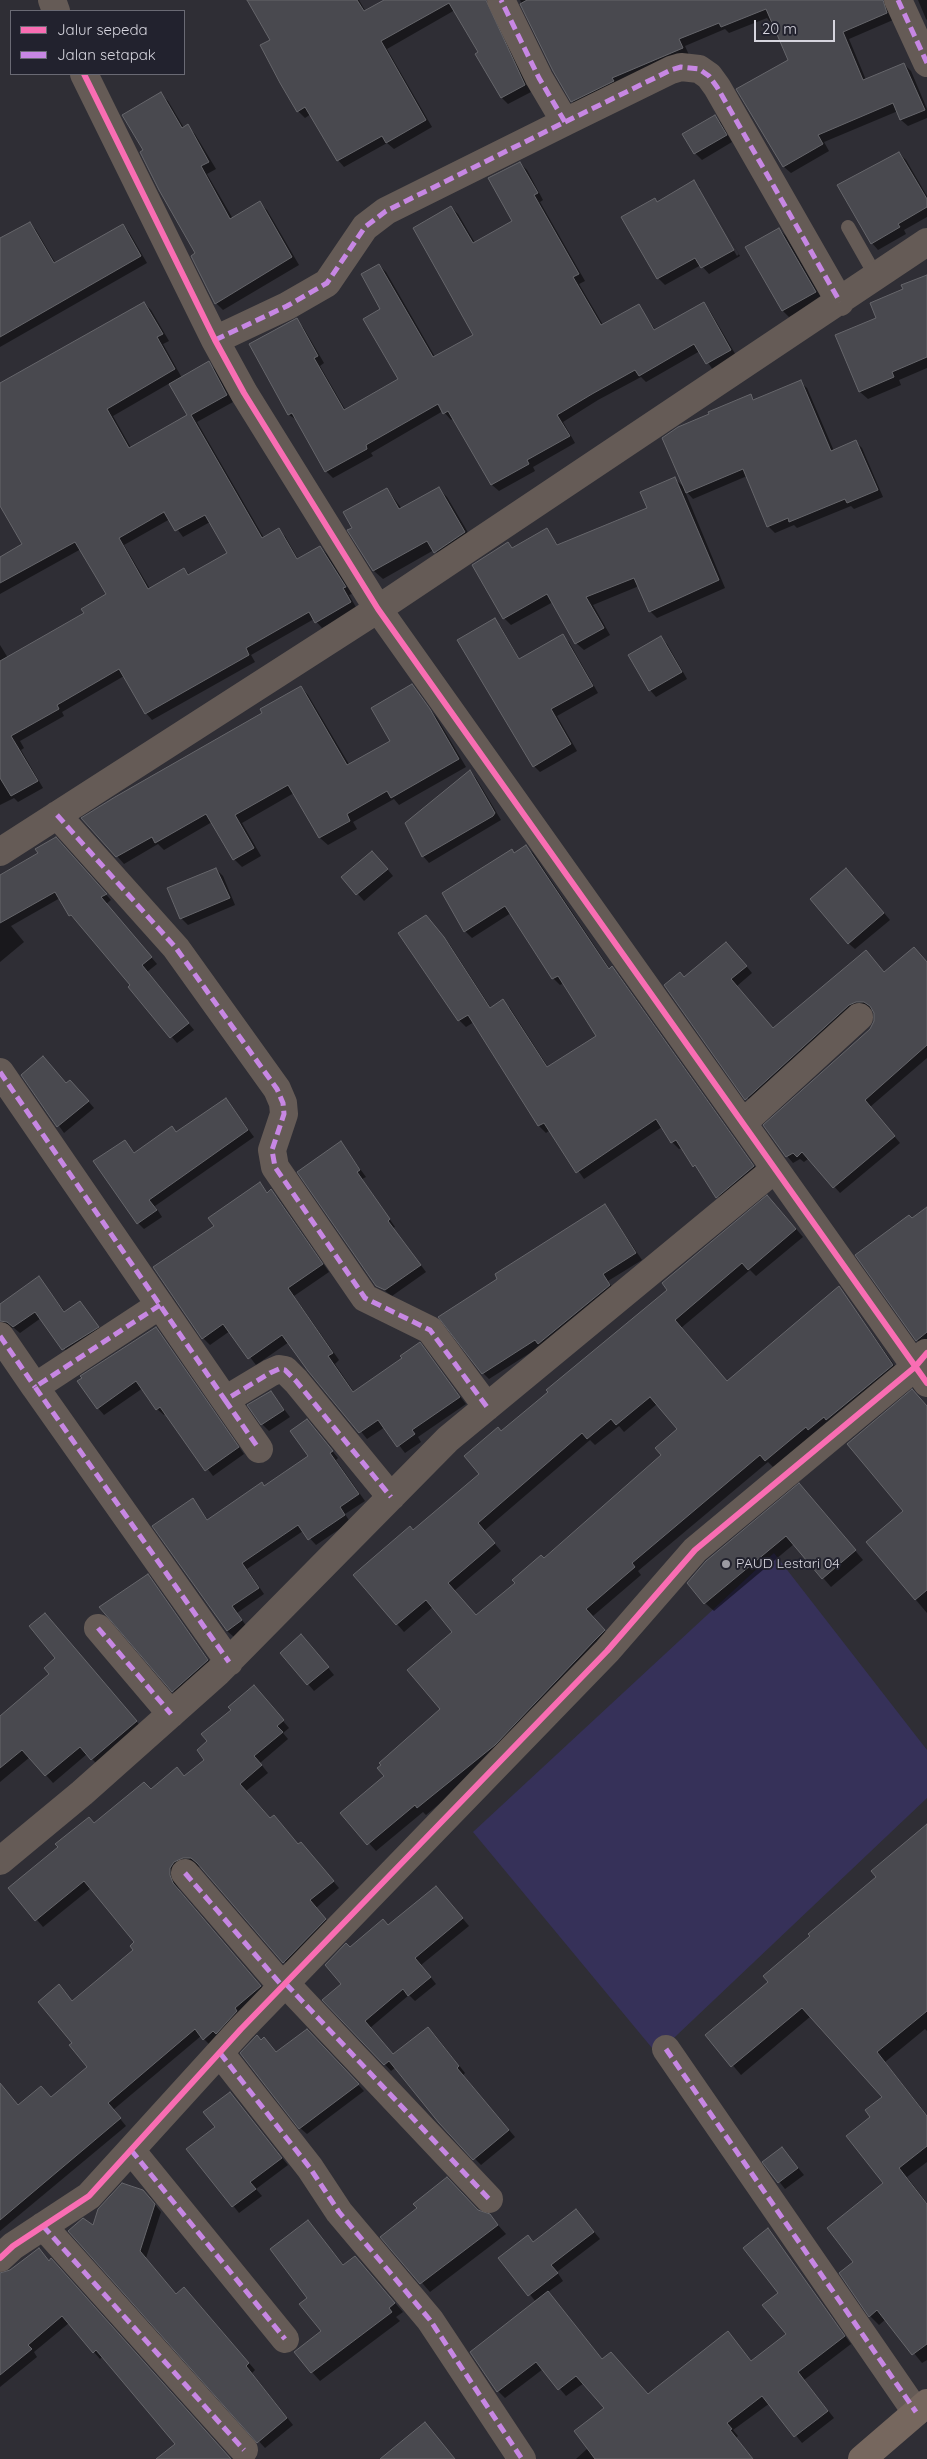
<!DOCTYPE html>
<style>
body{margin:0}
#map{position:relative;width:927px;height:2459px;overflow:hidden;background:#2f2e35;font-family:Quicksand,sans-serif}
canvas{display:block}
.legend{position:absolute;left:10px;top:10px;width:175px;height:65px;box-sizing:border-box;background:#22222e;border:1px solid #6a6a74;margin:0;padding:6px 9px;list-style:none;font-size:15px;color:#d6d5de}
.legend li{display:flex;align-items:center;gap:10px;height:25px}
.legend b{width:25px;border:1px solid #6a6a74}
.scale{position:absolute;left:754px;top:20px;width:81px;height:22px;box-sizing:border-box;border:2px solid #d6d5de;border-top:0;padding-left:6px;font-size:15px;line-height:18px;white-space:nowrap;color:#d6d5de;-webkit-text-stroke:4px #22222e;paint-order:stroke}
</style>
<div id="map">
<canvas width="927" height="2459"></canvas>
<ul class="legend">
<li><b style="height:6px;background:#f96db3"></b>Jalur sepeda</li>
<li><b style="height:6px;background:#c787e3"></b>Jalan setapak</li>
</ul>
<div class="scale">20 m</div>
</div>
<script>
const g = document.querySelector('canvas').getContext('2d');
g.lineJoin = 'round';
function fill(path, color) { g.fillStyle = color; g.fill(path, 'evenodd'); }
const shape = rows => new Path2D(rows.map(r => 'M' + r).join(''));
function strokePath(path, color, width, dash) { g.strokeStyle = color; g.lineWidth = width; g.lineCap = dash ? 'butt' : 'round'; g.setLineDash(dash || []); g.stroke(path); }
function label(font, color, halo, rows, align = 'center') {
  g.font = font + ' Quicksand,sans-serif'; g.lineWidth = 4; g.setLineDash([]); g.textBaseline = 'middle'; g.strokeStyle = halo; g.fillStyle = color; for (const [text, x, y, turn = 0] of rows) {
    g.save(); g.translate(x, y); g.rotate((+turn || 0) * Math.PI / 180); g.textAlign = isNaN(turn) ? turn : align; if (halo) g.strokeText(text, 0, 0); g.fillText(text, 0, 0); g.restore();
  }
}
fill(shape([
 [774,1553,927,1750,927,1798,657,2054,473,1832]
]), '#363159');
fill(shape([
 [248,0,359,0,366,12,386,0,494,0,493,14,531,92,508,104,502,98,480,53,455,10,387,49,432,127,394,149,387,143,344,167,338,160,311,114,305,118,298,111,272,40],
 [520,0,891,0,893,20,849,39,866,80,904,64,911,71,927,109,927,118,908,126,901,120,898,111,824,142,829,151,791,173,784,167,738,90,790,60,777,30,767,18,729,33,725,29,685,46,689,55,579,108,572,101,554,70],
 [918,0,927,0,927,20,926,19],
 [161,94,168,101,184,128,187,126,195,134,216,169,207,174,233,219,260,203,267,210,299,265,223,310,216,303,197,254,144,151],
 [715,116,721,123,732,142,702,160,695,153],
 [899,153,906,160,927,196,927,217,904,230,906,234,878,250,872,243],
 [520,163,527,170,543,200,540,202,585,281,579,284,603,325,638,305,656,331,704,304,710,311,737,357,713,370,700,351,646,382,641,377,598,400,563,422,575,443,533,467,535,471,499,491,492,485,454,418,451,420,443,411,371,453,373,456,333,478,326,471,297,420,289,415,251,345,296,320,303,327,324,363,320,366,346,411,400,380,382,309,379,265,386,272,435,357,475,335,451,207,458,214,475,243,513,221],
 [694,182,700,188,697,188,737,256,739,254,700,188,740,256,709,274,701,265,665,285,658,278,655,199,658,203],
 [30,223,36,230,56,264,123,225,129,232,147,263,0,347,0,240],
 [779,229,786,236,822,299,789,317,783,311,747,248],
 [927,276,927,368,899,380,901,385,868,399,860,392,837,336,878,319,905,290],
 [144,303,151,310,169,341,163,344,182,378,208,363,215,369,233,402,197,422,264,538,278,530,285,536,298,559,320,547,327,554,352,594,349,595,357,609,322,628,314,619,251,655,255,662,152,720,146,713,124,676,62,712,64,716,20,741,24,748,21,750,43,788,18,802,14,798,0,805,0,645,8,658,85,614,107,595,81,549,0,594,0,558,24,544,0,503,0,385],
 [170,383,188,415,131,448,113,416],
 [170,519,183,537,210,522,228,553,190,575,184,569,150,589,124,545],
 [800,382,807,388,834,451,856,442,862,448,883,497,854,509,851,506,797,528,794,525,775,533,768,526,747,476,693,499,684,489,725,588,657,618,650,611,639,586,593,605,610,635,584,650,576,643,553,602,511,625,504,618,508,544,513,549,546,530,559,546,649,509,675,479,686,489,750,396,755,400],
 [438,488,447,497,473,541,444,560,434,550,383,579,374,571,349,531,387,489,402,509],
 [495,620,501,627,520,660,563,636,569,642,598,693,557,716,577,751,540,772,534,766],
 [661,638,667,644,687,679,656,697,650,690],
 [412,686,437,718,466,767,399,805,394,799,353,822,357,829,328,845,320,838,294,793,242,823,261,856,242,867,234,859,212,822,164,850,158,844,124,864,117,856,264,713,301,687,308,695,350,766,392,742],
 [470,771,476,778,501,820,429,863,423,856],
 [62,845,111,900,106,904,157,964,147,972,194,1030,177,1043,129,988,132,986,78,920,76,921,70,915,60,898,11,926,24,942,0,962,0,892],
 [526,847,533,853,610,969,612,968,619,975,760,1174,724,1204,682,1148,679,1149,672,1142,662,1127,584,1179,550,1130,546,1133,539,1126,474,1022,466,1027,459,1020,433,924,450,945,491,1008,503,1001,510,1008,548,1067,598,1036,564,983,560,985,553,978,511,913,472,938,465,931,512,851,515,854],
 [379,859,393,876,364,901,343,877],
 [216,869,223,876,235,905,188,925,181,918,169,889],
 [853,876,890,920,855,949,848,943],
 [733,950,752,973,737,986,773,1029,885,973,927,962,927,1058,870,1107,900,1143,840,1193,809,1158,804,1162,800,1159,793,1163,787,1156,875,1022,874,1010,862,1008,753,1105,665,985,685,978],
 [23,1075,77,1088,94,1108,64,1133],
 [226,1099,254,1137,155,1206,162,1217,144,1229,138,1223,124,1141,135,1153,177,1133],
 [341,1143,366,1177,362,1179,395,1227,393,1228,426,1272,392,1296,377,1285],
 [260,1184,268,1193,271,1191,278,1198,329,1272,294,1296,339,1360,335,1364,354,1392,404,1359,420,1344,466,1404,418,1437,421,1442,405,1453,385,1427,367,1439,289,1342,256,1365,230,1331,210,1345,203,1338,215,1226],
 [775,1204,803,1237,756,1276,750,1270,681,1328,727,1382,839,1287,900,1373,773,1467,768,1462,638,1571,641,1575,593,1616,611,1638,502,1752,426,1815,423,1812,376,1851,342,1813,386,1776,442,1709,454,1632,433,1607,404,1632,355,1575,413,1532,481,1474,502,1432],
 [657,1404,679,1430,662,1455,476,1617,454,1591,501,1551,484,1531,590,1440,595,1445,619,1426,624,1432],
 [605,1205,642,1260,608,1281,616,1292,541,1346,489,1379,483,1373,499,1279],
 [927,1209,927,1344,924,1346,917,1340,912,1220],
 [39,1278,66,1313,80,1302,104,1334,70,1356,41,1318,20,1333,14,1328,7,1327,0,1320,0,1305],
 [156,1328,244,1454,213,1476,166,1413,164,1415,157,1409,143,1388,104,1415,98,1408],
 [271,1392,290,1417,269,1431,262,1424],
 [927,1407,927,1613,867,1542,905,1511],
 [313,1427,338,1458,336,1460,365,1501,345,1514,350,1522,316,1545,303,1531,247,1569,264,1594,237,1613,247,1627,234,1637,227,1631,192,1500,209,1521,265,1487,309,1457],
 [808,1494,863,1560,831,1587,794,1544,714,1611,705,1603],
 [148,1576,213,1666,179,1696,173,1691],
 [52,1622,143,1729,99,1766,87,1754,53,1783,30,1757,0,1782,0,1717,51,1674,57,1658],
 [308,1643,334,1675,314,1691,308,1684],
 [260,1694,289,1728,283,1733,288,1739,260,1763,268,1773,246,1791,271,1819,280,1823,299,1845,307,1850,339,1888,316,1908,332,1926,291,1969,203,1868,190,1864,176,1883,180,1891,267,1993,210,2045,201,2036,113,2110,126,2126,0,2231,0,2085,18,2106,51,2098,88,2067,74,2043,65,1993,73,2002,134,1950,136,1943,91,1888,43,1927,10,1888,95,1825,151,1790,184,1777,206,1760],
 [927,1826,927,2031,925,2029,885,2062,927,2115,927,2162,907,2177,927,2203,927,2360,922,2363,886,2319,879,2325,870,2316,855,2262,885,2183,872,2118,884,2097,811,2016,741,2075,707,2035,770,1982],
 [442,1894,469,1926,421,1965,436,1984,415,2001,409,1995,370,2028,394,2055,428,2029,435,2035,465,2073,463,2075,515,2137,481,2165,439,2122,395,2068,391,2071,324,2000,343,1984,350,1948],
 [307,2030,364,2091,307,2134,300,2128,277,2053],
 [230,2093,288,2165,256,2189,262,2196,239,2213,188,2149,217,2127],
 [782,2148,804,2175,785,2189,764,2162],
 [150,2198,161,2212,146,2258,177,2295,191,2295,255,2370,252,2373,293,2425,265,2448,70,2231,83,2220,94,2227],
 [576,2210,600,2239,557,2272,563,2281,548,2292,603,2360,649,2395,728,2333,752,2362,788,2335,768,2230,851,2344,804,2380,834,2418,802,2443,770,2403,733,2430,738,2436,736,2438,753,2459,576,2459,588,2448,606,2408,584,2383,566,2396,543,2369,505,2398,498,2391,536,2302,500,2258,534,2243],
 [489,2215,506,2234,430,2292,382,2237],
 [308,2222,344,2265,355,2257,403,2312,396,2317,400,2321,320,2381,312,2372,322,2331,309,2298],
 [50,2262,230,2459,171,2459,177,2444,103,2356,100,2359,69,2323,34,2352,37,2357,0,2387,0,2274]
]), '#0007');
const building = shape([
 [247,0,357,0,364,11,384,0,486,0,525,85,501,98,475,54,478,52,449,3,381,41,426,120,386,143,382,136,337,161,305,107,297,112,280,83,260,45,270,40,247,0],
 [527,0,883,0,887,13,843,32,863,80,904,63,925,110,900,120,893,103,818,135,823,144,783,167,736,89,788,60,766,9,721,27,719,23,679,39,683,48,612,78,614,81,571,102,553,71,520,4,527,0],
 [161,92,182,128,188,124,209,162,201,166,230,219,260,201,292,257,215,304,191,256,195,253,159,190,140,152,143,150,122,115,161,92],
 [715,115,727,135,694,154,682,134,715,115],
 [899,152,927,199,927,207,898,224,900,227,871,244,837,185,899,152],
 [520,162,538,193,534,195,579,274,573,277,601,325,639,304,654,330,704,302,731,350,706,364,694,344,639,376,635,370,592,394,557,415,570,436,527,460,529,464,491,485,448,411,443,414,438,404,366,445,367,449,325,472,292,413,288,415,249,344,297,318,318,356,314,358,344,410,398,379,363,319,380,309,361,274,379,264,433,357,473,335,413,228,451,206,473,243,512,221,488,178,520,162],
 [694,180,734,250,701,268,695,258,657,279,621,217,655,198,657,202,694,180],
 [30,222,54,263,123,224,141,256,0,337,0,238,30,222],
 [779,228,816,292,782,311,745,247,779,228],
 [927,275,927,357,892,372,894,377,859,392,835,335,876,318,870,303,903,289,901,285,927,275],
 [144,302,163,334,157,337,175,369,107,409,129,448,187,415,169,384,209,361,227,395,191,415,262,538,279,528,297,559,320,546,346,587,343,588,351,602,315,623,309,612,246,648,249,655,145,714,119,669,57,705,59,709,11,736,38,781,11,796,0,778,0,661,84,613,81,609,106,594,75,542,0,583,0,557,22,544,0,506,0,383,144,302],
 [164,512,175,531,205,515,227,553,188,575,184,568,148,589,119,538,164,512],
 [801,380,831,451,856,440,878,490,847,503,845,499,789,522,788,518,767,527,743,469,686,493,662,438,678,427,709,414,708,412,751,394,753,400,801,380],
 [675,477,719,580,649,612,634,578,586,597,604,628,575,644,547,594,503,619,472,565,508,542,512,548,547,528,557,545,647,508,640,492,675,477],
 [439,487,465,532,434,553,427,541,373,571,347,530,352,528,343,512,387,488,399,509,439,487],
 [495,618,519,659,563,634,593,686,551,709,571,744,533,767,457,640,495,618],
 [661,636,682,672,649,691,628,655,661,636],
 [412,684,430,709,459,759,391,798,387,791,347,814,350,821,319,838,288,785,235,815,254,848,233,860,206,814,155,843,152,837,116,857,81,818,115,797,262,713,260,709,301,686,347,765,390,741,371,708,412,684],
 [470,770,495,813,493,816,422,857,405,823,470,770],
 [56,837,106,893,107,894,101,897,152,957,142,965,189,1023,170,1038,128,987,130,985,71,915,69,916,55,892,0,923,0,875,38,853,35,849,56,837],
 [526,845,609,969,612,966,754,1166,716,1198,695,1165,693,1167,676,1140,671,1143,656,1119,576,1173,544,1123,538,1126,468,1015,458,1021,398,933,426,915,444,937,490,1008,503,999,547,1067,596,1036,558,976,552,979,505,906,464,932,442,893,512,849,514,853,526,845],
 [372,851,388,869,356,895,341,877,372,851],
 [216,868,230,898,180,919,167,888,216,868],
 [846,868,884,913,848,944,810,899,846,868],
 [726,942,747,966,731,979,773,1028,866,950,884,972,914,947,927,962,927,1045,865,1100,895,1136,833,1188,802,1152,797,1157,793,1153,786,1157,763,1125,870,1029,874,1021,874,1013,870,1006,864,1002,856,1002,849,1005,745,1100,664,985,680,972,684,977,726,942],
 [43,1056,66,1083,70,1080,89,1101,57,1127,21,1075,43,1056],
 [226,1098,248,1130,149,1200,157,1210,137,1224,93,1161,125,1140,134,1153,172,1126,176,1132,226,1098],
 [341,1141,360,1170,357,1172,390,1219,388,1221,421,1265,385,1290,376,1286,297,1172,341,1141],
 [260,1182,267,1193,271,1189,323,1264,288,1288,333,1353,328,1356,353,1392,402,1358,400,1356,420,1342,460,1397,412,1430,415,1434,397,1447,378,1420,359,1433,308,1371,282,1335,248,1359,223,1324,202,1339,153,1267,214,1226,208,1218,260,1182],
 [767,1195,796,1229,748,1270,742,1263,675,1320,727,1381,839,1286,893,1365,826,1420,824,1417,808,1430,806,1427,765,1461,760,1455,632,1563,635,1567,586,1609,605,1630,595,1640,495,1745,417,1808,415,1805,367,1845,340,1813,384,1776,377,1768,381,1765,379,1763,440,1709,407,1670,452,1632,426,1600,396,1625,353,1575,410,1526,413,1530,479,1474,464,1456,498,1427,501,1431,548,1392,546,1390,667,1290,662,1283,767,1195],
 [650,1397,677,1429,655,1448,661,1455,544,1558,541,1555,512,1580,515,1583,476,1615,448,1583,495,1543,478,1523,582,1433,587,1439,611,1419,616,1425,650,1397],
 [605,1204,636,1253,603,1274,610,1285,538,1344,535,1340,482,1374,438,1317,497,1279,495,1274,605,1204],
 [927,1207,927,1332,916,1341,855,1255,909,1215,912,1218,927,1207],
 [39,1276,64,1312,80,1301,99,1327,62,1350,35,1312,13,1327,7,1322,0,1321,0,1304,39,1276],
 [156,1327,239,1447,205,1471,160,1407,156,1410,136,1381,97,1409,77,1381,82,1378,80,1376,156,1327],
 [912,1389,927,1406,927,1590,915,1600,866,1542,903,1511,847,1444,912,1389],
 [271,1391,284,1410,261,1425,247,1405,271,1391],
 [307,1419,333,1451,330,1453,359,1494,340,1507,345,1515,308,1540,298,1525,242,1563,259,1588,232,1606,242,1620,227,1631,152,1526,193,1498,207,1520,262,1482,264,1486,308,1456,290,1431,307,1419],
 [799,1483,856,1550,822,1579,786,1536,704,1604,687,1583,706,1561,799,1483],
 [148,1574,208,1660,172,1692,99,1607,148,1574],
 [45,1613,137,1721,91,1760,80,1747,45,1776,22,1750,0,1768,0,1716,49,1674,44,1668,55,1658,29,1626,45,1613],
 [301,1634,329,1667,307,1685,280,1653,301,1634],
 [254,1685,284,1720,277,1726,283,1732,254,1756,262,1765,240,1784,270,1818,274,1815,298,1844,301,1842,334,1881,310,1900,326,1919,283,1963,197,1863,191,1858,183,1858,174,1862,170,1868,170,1875,173,1883,261,1986,235,2008,237,2011,216,2034,213,2031,203,2040,195,2029,108,2103,121,2118,0,2220,0,2083,18,2105,41,2086,51,2097,87,2067,69,2045,72,2043,38,2002,59,1984,72,2001,133,1950,130,1946,134,1942,84,1881,35,1921,8,1888,58,1847,55,1844,89,1817,94,1823,144,1782,151,1789,177,1767,184,1776,204,1760,197,1750,207,1741,201,1734,231,1710,228,1707,254,1685],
 [927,1824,927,2011,877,2052,927,2116,927,2146,899,2168,927,2204,927,2344,912,2355,877,2310,869,2317,839,2273,853,2262,827,2228,883,2183,846,2136,870,2117,865,2110,882,2097,802,2008,731,2067,705,2035,768,1982,763,1976,810,1936,808,1934,876,1877,871,1871,927,1824],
 [436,1886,463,1918,415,1958,431,1977,408,1996,403,1989,365,2021,393,2054,428,2027,459,2066,457,2068,509,2130,473,2160,439,2123,389,2061,384,2065,322,2000,341,1984,325,1965,346,1943,350,1947,383,1919,388,1925,436,1886],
 [307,2029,359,2084,299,2129,240,2053,257,2035,261,2040,264,2037,276,2052,307,2029],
 [230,2092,282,2158,250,2182,256,2189,232,2207,186,2149,215,2127,203,2112,230,2092],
 [782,2147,798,2168,778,2183,762,2162,782,2147],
 [447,2177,478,2210,490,2214,498,2225,420,2284,380,2237,417,2208,413,2204,447,2177],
 [122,2183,143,2190,155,2204,140,2251,176,2294,184,2287,249,2363,246,2366,287,2418,257,2443,68,2231,83,2218,93,2225,98,2209,122,2183],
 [576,2209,594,2232,551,2265,558,2273,528,2296,498,2258,528,2235,533,2242,576,2209],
 [308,2220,343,2265,355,2256,395,2303,389,2308,392,2312,311,2373,294,2352,321,2331,299,2304,307,2298,270,2249,308,2220],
 [768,2228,845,2336,798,2372,828,2411,794,2437,762,2396,727,2423,732,2429,730,2430,753,2459,595,2459,574,2431,604,2408,576,2376,558,2390,536,2362,497,2392,470,2352,548,2291,602,2359,611,2352,648,2394,728,2331,751,2361,786,2334,762,2305,778,2293,743,2248,768,2228],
 [39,2248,49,2261,51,2258,231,2459,156,2459,175,2444,96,2350,93,2353,62,2316,28,2345,32,2349,0,2375,0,2273,10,2270,39,2248],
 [425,2422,455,2459,380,2459,425,2422]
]);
fill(building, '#49494f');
strokePath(building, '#66666b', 1);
strokePath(shape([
 [848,227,877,278]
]), '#655b56', 14);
strokePath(shape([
 [52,0,56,11],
 [898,0,927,63],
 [84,74,215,340,244,393,378,609,927,1383],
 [565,122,671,70,681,67,699,69,709,76,717,87,840,302],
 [215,340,287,306,327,283,365,227,386,211,565,122,539,78,501,0],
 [57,815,176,948,277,1089,283,1103,284,1114,272,1150,275,1167,365,1298,430,1330,487,1407],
 [0,852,378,609,927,242],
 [0,1072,225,1400,270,1373,279,1369,285,1370,296,1381,391,1497],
 [743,1123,859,1017],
 [160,1305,35,1387,229,1662],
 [0,1336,35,1387],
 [225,1400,259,1449],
 [98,1628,171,1714],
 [0,1861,82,1793,218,1672,448,1439,775,1169],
 [185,1873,283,1987],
 [286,1984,489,2199],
 [666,2049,916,2412],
 [220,2053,310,2168,339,2212,430,2320,522,2459],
 [131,2150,285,2339],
 [43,2226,244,2450],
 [0,2258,13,2246,89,2196,241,2029,607,1651,695,1550,915,1367,926,1353]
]), '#655b56', 28);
strokePath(shape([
 [862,2459,927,2403]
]), '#76675e', 28);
strokePath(shape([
 [898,0,927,63],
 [565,122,671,70,681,67,699,69,709,76,717,87,840,302],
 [215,340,287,306,327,283,365,227,386,211,565,122,539,78,501,0],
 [57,815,176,948,277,1089,283,1103,284,1114,272,1150,275,1167,365,1298,430,1330,487,1407],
 [0,1072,225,1400,270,1373,279,1369,285,1370,296,1381,391,1497],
 [160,1305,35,1387,229,1662],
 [0,1336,35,1387],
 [225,1400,259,1449],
 [98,1628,171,1714],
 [185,1873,283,1987],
 [286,1984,489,2199],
 [666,2049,916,2412],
 [220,2053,310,2168,339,2212,430,2320,522,2459],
 [131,2150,285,2339],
 [43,2226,244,2450]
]), '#c787e3', 5, [10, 5]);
strokePath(shape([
 [84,74,215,340,244,393,378,609,927,1383],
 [0,2258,13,2246,89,2196,241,2029,607,1651,695,1550,915,1367,927,1353]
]), '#f96db3', 6);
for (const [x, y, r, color] of [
 [726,1564,5,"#9c9ba3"]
]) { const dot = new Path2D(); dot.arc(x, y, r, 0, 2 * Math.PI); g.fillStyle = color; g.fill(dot); strokePath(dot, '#22222e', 2); }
label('14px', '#d6d5de', '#22222e', [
 ["PAUD Lestari 04",736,1564]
], 'left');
</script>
